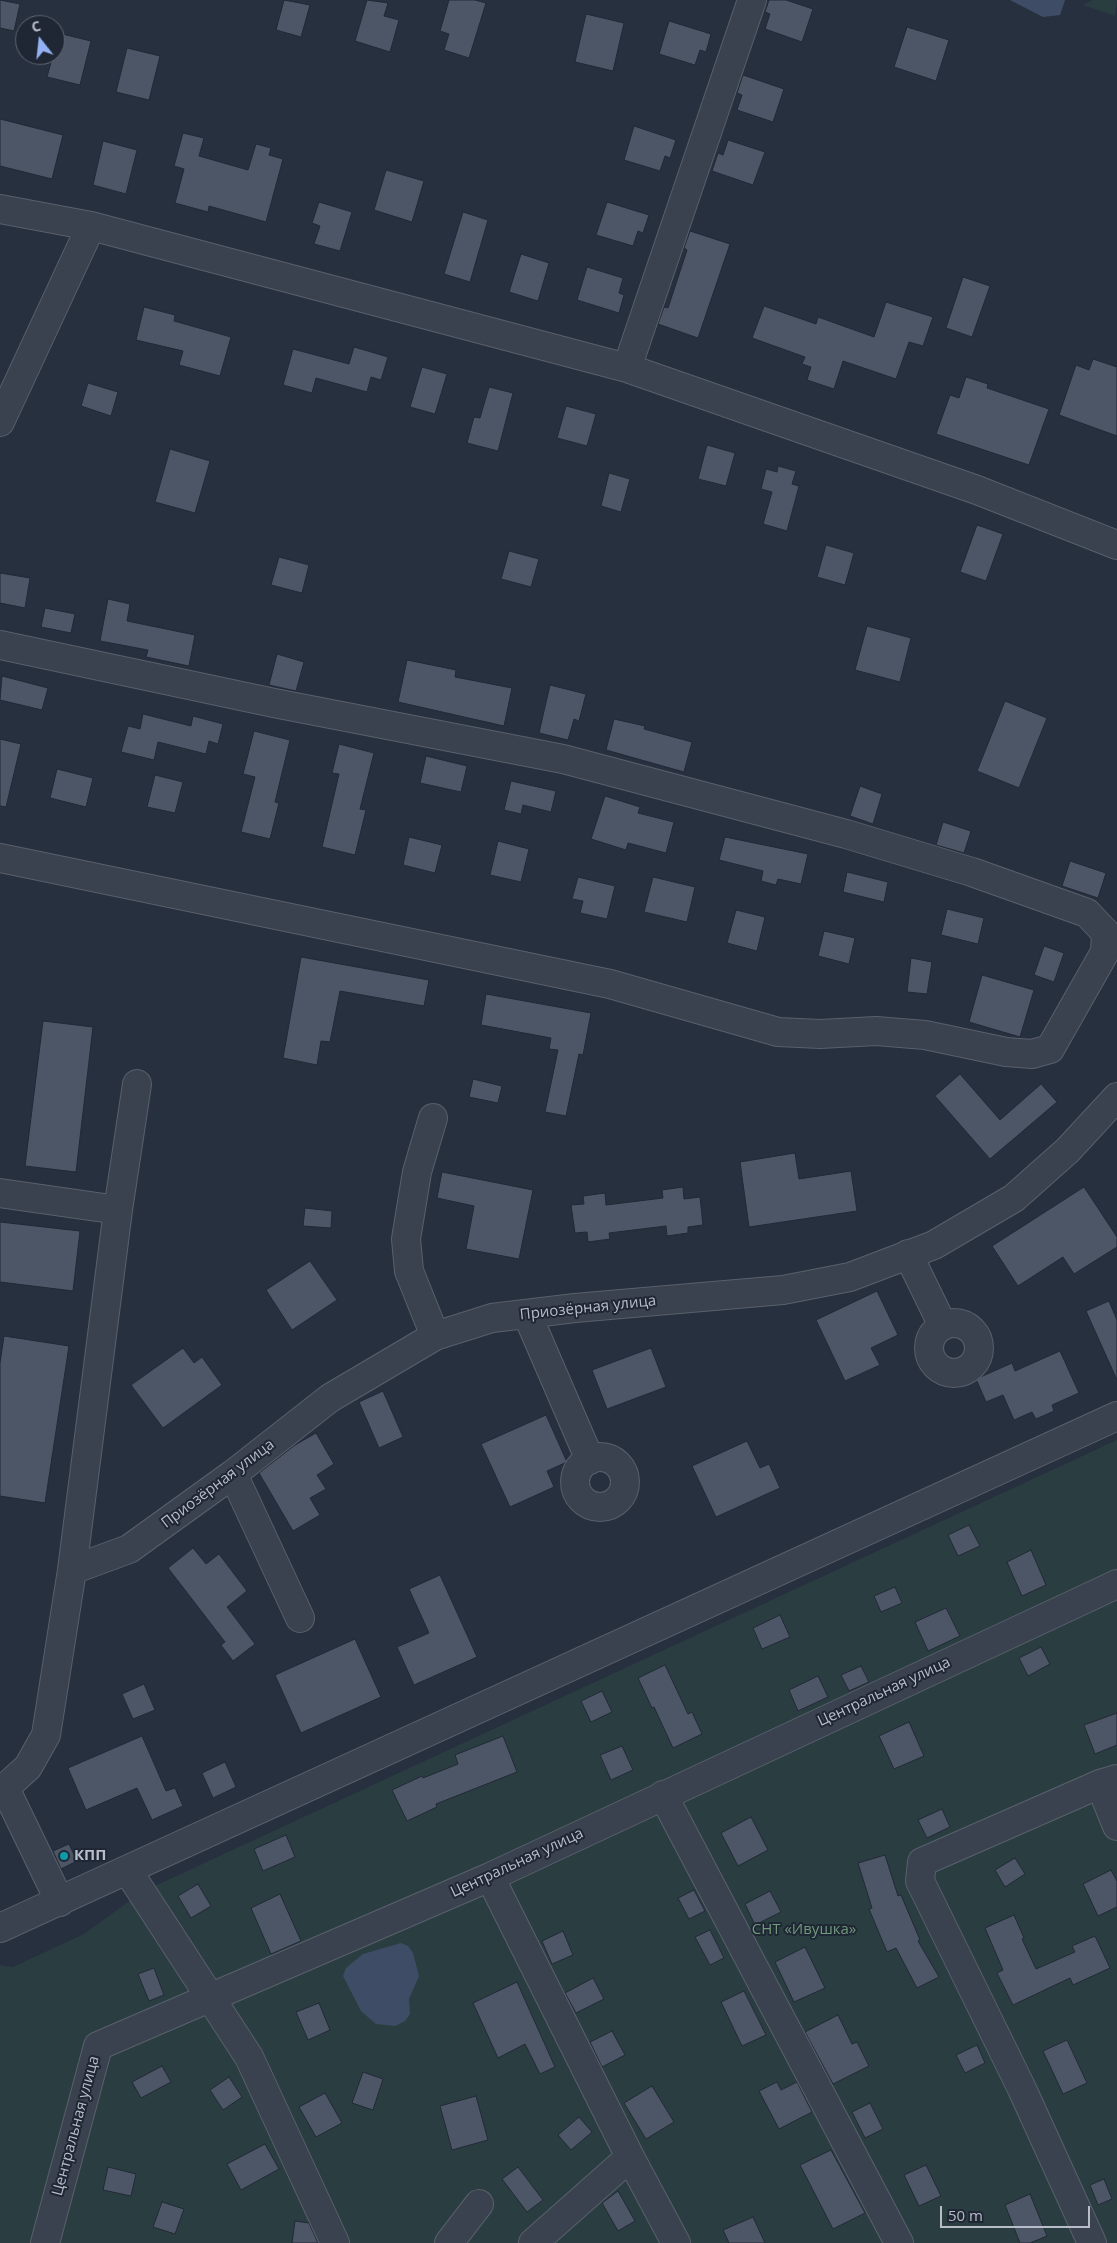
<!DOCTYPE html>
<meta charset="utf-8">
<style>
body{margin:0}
#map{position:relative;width:1117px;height:2243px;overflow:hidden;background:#27303f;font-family:"Open Sans",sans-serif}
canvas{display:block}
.north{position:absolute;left:15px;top:15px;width:50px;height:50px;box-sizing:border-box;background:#202734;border:1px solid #5c6370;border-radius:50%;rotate:344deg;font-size:14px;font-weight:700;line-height:20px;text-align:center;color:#b7bdc9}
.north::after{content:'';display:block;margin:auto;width:18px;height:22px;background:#94b2f2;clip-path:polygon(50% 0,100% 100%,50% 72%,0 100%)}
.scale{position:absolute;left:940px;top:2206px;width:150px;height:22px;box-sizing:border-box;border:2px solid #b7bdc9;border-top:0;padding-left:6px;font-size:15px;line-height:18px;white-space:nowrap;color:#b7bdc9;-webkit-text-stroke:4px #202734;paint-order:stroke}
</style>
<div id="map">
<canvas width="1117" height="2243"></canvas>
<div class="north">С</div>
<div class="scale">50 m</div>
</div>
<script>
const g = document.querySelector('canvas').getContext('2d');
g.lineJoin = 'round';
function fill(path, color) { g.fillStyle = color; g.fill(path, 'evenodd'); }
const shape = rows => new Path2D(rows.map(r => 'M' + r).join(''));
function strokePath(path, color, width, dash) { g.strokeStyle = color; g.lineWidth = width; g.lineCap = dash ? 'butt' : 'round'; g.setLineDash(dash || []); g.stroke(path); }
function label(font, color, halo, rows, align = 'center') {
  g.font = font + ' "Open Sans",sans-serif'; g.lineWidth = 4; g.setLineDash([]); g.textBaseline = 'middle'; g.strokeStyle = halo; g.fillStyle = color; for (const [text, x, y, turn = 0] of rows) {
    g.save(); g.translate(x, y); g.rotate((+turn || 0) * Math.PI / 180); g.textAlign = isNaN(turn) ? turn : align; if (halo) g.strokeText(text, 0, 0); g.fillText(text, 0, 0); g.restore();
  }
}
fill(shape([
 [1093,0,1117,0,1115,16,1083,5],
 [1117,1440,1117,2243,0,2243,0,1965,13,1967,84,1934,142,1892]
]), '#2a3e41');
fill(shape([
 [1010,0,1065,0,1060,15,1043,17],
 [401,1943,408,1946,413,1953,419,1976,409,1999,410,2014,405,2021,395,2026,376,2024,361,2011,343,1976,346,1968,363,1954]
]), '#3e4c66');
const building = shape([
 [0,0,20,4,14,31,0,28,0,0],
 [284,0,310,5,301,37,276,30,284,0],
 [367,0,388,3,384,16,399,20,390,52,355,41,367,0],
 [449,0,475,0,486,3,469,58,444,50,449,34,440,31,449,0],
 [769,0,786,0,813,9,802,42,765,29,770,14,765,12,769,0],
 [586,14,624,23,613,71,575,62,586,14],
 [669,21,711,34,706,52,700,50,695,65,659,54,669,21],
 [907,27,949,40,936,81,894,67,907,27],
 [58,33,91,41,80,85,47,77,53,55,55,55,58,33],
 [127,48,160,56,149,100,116,92,127,48],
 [743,75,784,89,773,122,737,110,742,95,737,93,743,75],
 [0,119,63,135,52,179,0,166,0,119],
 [634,126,676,140,670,158,665,156,660,171,624,160,634,126],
 [183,133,204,138,199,156,248,170,256,144,271,148,269,155,283,159,266,222,209,206,208,212,175,203,184,169,174,166,183,133],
 [728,140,765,152,753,185,712,171,718,153,723,155,728,140],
 [103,141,137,150,126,194,93,185,103,141],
 [386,170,424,181,412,222,374,210,386,170],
 [319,202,352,212,340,251,314,244,320,226,312,223,319,202],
 [607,202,649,215,643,233,638,231,633,246,596,235,607,202],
 [463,212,488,220,470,282,444,274,463,212],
 [690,231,730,244,698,338,658,324,664,307,668,308,687,250,684,248,690,231],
 [521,254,549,263,538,301,509,292,521,254],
 [587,267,623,278,619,293,624,295,619,313,577,300,587,267],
 [963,277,990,286,972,337,946,328,963,277],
 [886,302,933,317,923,346,909,342,896,379,843,361,834,389,807,380,811,367,802,364,805,357,752,338,764,306,816,324,818,317,874,337,886,302],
 [144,307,175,315,174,321,231,337,220,376,179,365,183,351,136,340,144,307],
 [354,347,388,357,381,380,371,377,367,392,316,378,312,393,283,385,293,349,349,364,354,347],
 [1093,359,1117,367,1117,436,1059,415,1076,365,1089,370,1093,359],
 [422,367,447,374,435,414,410,407,422,367],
 [966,377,988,384,987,388,1049,409,1029,465,936,434,950,395,959,398,966,377],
 [88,383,118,392,111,416,81,406,88,383],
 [489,387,513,393,498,451,467,443,474,417,480,418,489,387],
 [566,406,596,414,587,446,557,438,566,406],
 [707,445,735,453,726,486,698,479,707,445],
 [170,449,210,461,195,513,155,502,170,449],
 [778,466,796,471,792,484,799,486,787,531,763,524,772,492,761,489,766,469,777,472,778,466],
 [609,473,630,479,621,512,601,506,609,473],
 [977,525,1003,534,986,581,960,572,977,525],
 [826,545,854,553,845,585,817,577,826,545],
 [509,551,539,559,531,587,501,579,509,551],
 [279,557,309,565,302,593,271,585,279,557],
 [0,573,30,578,25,608,0,603,0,573],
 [108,599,130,604,127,621,195,635,189,666,146,657,148,650,100,641,108,599],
 [45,608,75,614,71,633,41,627,45,608],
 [867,626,911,638,900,682,855,670,867,626],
 [277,654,304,662,296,691,269,685,277,654],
 [407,660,456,670,455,677,512,688,504,726,398,702,407,660],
 [2,676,48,688,42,710,0,700,2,676],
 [550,685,586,694,579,721,574,719,568,740,539,733,550,685],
 [1005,701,1047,718,1019,788,977,771,1005,701],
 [143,714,191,726,193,716,223,724,218,744,209,741,206,754,158,742,154,760,121,752,128,726,140,729,143,714],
 [614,719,645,726,644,729,692,742,684,772,606,750,614,719],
 [254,731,290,740,275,802,279,803,270,839,241,832,255,777,243,774,254,731],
 [0,739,21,744,6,807,0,806,0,739],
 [339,744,374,753,360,809,366,810,355,855,322,847,339,774,332,773,339,744],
 [426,756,467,766,461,792,420,783,426,756],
 [57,769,93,778,86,807,50,798,57,769],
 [155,775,183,782,175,813,147,807,155,775],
 [511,781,556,791,551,812,523,805,521,814,504,810,511,781],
 [860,786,882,794,873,824,850,816,860,786],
 [605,796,640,807,638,813,674,822,666,853,628,843,626,850,591,839,605,796],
 [943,822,971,831,964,853,936,845,943,822],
 [409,837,442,845,435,873,403,865,409,837],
 [725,837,808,854,801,884,778,879,776,885,761,881,763,871,719,860,725,837],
 [498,841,529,849,521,882,490,875,498,841],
 [1070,861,1106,873,1098,898,1062,886,1070,861],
 [847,872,888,882,884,902,843,892,847,872],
 [578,877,615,886,607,919,580,913,583,901,572,899,578,877],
 [653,877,695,887,687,922,644,912,653,877],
 [947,909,984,918,978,944,941,935,947,909],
 [736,910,765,917,757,951,727,943,736,910],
 [824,931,855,938,849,964,818,956,824,931],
 [1044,946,1064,953,1054,982,1034,975,1044,946],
 [301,957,429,980,424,1006,340,991,330,1042,321,1041,317,1065,283,1058,301,957],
 [911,958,932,962,927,994,907,992,911,958],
 [982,975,1034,990,1020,1037,969,1022,982,975],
 [486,994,591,1013,583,1055,579,1054,566,1116,545,1112,558,1050,549,1049,551,1038,481,1025,486,994],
 [43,1021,93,1027,76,1172,25,1166,43,1021],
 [960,1074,1000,1120,1041,1084,1057,1102,990,1159,935,1096,960,1074],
 [473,1079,502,1086,498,1103,469,1097,473,1079],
 [795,1153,799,1179,851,1171,857,1211,749,1227,740,1162,795,1153],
 [442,1172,533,1190,519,1259,466,1249,474,1206,437,1198,442,1172],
 [683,1187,684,1199,700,1197,703,1225,688,1227,688,1233,667,1236,666,1226,609,1233,610,1239,588,1242,587,1232,575,1233,571,1205,584,1204,583,1196,605,1193,606,1205,663,1198,662,1190,683,1187],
 [1084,1187,1117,1237,1117,1247,1074,1274,1063,1257,1018,1286,992,1246,1084,1187],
 [305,1208,332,1211,331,1228,303,1226,305,1208],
 [0,1222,80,1231,73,1291,0,1282,0,1222],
 [310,1261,337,1300,292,1330,266,1290,310,1261],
 [877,1291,898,1335,871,1348,880,1365,845,1381,816,1320,877,1291],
 [1109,1301,1117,1320,1117,1380,1086,1311,1109,1301],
 [4,1336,69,1346,45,1503,0,1496,0,1363,4,1336],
 [183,1348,194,1363,202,1357,222,1385,163,1428,131,1385,183,1348],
 [651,1348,666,1387,607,1409,592,1370,651,1348],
 [1060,1351,1079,1393,1052,1405,1054,1411,1036,1419,1032,1412,1014,1420,1003,1395,986,1402,976,1379,1012,1363,1015,1371,1060,1351],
 [383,1391,403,1437,379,1448,359,1402,383,1391],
 [546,1415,567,1462,547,1471,554,1487,510,1507,481,1444,546,1415],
 [316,1433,334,1464,317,1475,326,1489,310,1498,320,1515,293,1531,259,1473,295,1445,316,1433],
 [747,1441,760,1468,769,1464,780,1488,716,1517,692,1466,747,1441],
 [969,1525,980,1546,958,1556,948,1535,969,1525],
 [193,1548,206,1564,219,1554,247,1591,227,1607,255,1644,233,1661,221,1645,225,1642,168,1568,193,1548],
 [1031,1550,1046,1585,1022,1596,1007,1562,1031,1550],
 [440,1575,477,1657,414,1685,397,1647,429,1633,409,1589,440,1575],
 [895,1587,902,1603,881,1612,874,1596,895,1587],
 [946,1608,960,1636,928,1651,915,1622,946,1608],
 [780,1615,790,1637,762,1649,753,1628,780,1615],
 [355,1639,381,1697,301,1733,275,1675,355,1639],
 [1041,1647,1050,1664,1028,1676,1019,1658,1041,1647],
 [665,1665,688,1714,692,1712,702,1734,673,1748,654,1707,652,1708,638,1678,665,1665],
 [861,1666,869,1682,849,1691,841,1675,861,1666],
 [818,1676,828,1697,798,1711,789,1690,818,1676],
 [144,1684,155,1710,133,1719,122,1694,144,1684],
 [602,1691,612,1712,591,1722,581,1701,602,1691],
 [1117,1713,1117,1745,1095,1754,1084,1725,1117,1713],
 [909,1722,924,1756,894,1769,879,1736,909,1722],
 [142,1736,166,1791,175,1788,183,1806,152,1820,137,1788,86,1810,68,1768,142,1736],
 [503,1736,517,1772,436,1804,437,1807,407,1821,392,1790,422,1776,423,1778,458,1764,455,1755,503,1736],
 [622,1746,633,1770,611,1780,600,1755,622,1746],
 [225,1762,236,1787,213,1798,202,1773,225,1762],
 [942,1809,950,1827,927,1838,918,1820,942,1809],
 [751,1817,768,1850,738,1866,721,1833,751,1817],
 [286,1835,295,1857,263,1871,254,1849,286,1835],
 [69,1844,77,1861,61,1869,53,1851,69,1844],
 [885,1855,898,1896,901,1895,920,1940,918,1941,939,1977,917,1988,896,1948,887,1952,869,1909,872,1908,858,1863,885,1855],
 [1015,1858,1025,1874,1005,1887,995,1870,1015,1858],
 [1111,1870,1117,1881,1117,1907,1098,1916,1083,1884,1111,1870],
 [198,1884,211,1906,191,1918,178,1896,198,1884],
 [694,1890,705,1911,689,1919,678,1898,694,1890],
 [770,1891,781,1912,755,1925,745,1904,770,1891],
 [280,1894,301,1941,271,1954,251,1908,280,1894],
 [1014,1915,1024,1938,1022,1939,1036,1969,1075,1952,1072,1946,1095,1936,1110,1968,1073,1985,1070,1978,1013,2005,997,1973,1003,1970,985,1928,1014,1915],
 [710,1930,724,1958,710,1965,695,1937,710,1930],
 [563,1931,573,1955,552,1964,542,1941,563,1931],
 [805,1947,825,1988,794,2002,775,1962,805,1947],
 [154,1968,164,1995,149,2001,138,1974,154,1968],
 [593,1978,604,1999,576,2013,565,1993,593,1978],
 [517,1982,555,2067,540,2074,525,2044,498,2058,473,2003,517,1982],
 [744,1991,766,2035,742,2046,721,2002,744,1991],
 [319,2003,330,2030,308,2040,296,2012,319,2003],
 [838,2015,852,2044,857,2042,869,2066,833,2084,805,2032,838,2015],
 [612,2031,625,2055,602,2067,590,2042,612,2031],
 [1067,2040,1087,2083,1063,2094,1043,2051,1067,2040],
 [977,2045,985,2063,965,2073,956,2055,977,2045],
 [162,2066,171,2082,141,2098,132,2082,162,2066],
 [363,2072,383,2079,373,2110,352,2103,363,2072],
 [229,2077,242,2097,223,2110,210,2090,229,2077],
 [777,2082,781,2090,797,2082,812,2112,779,2129,759,2091,777,2082],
 [652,2086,674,2122,646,2139,624,2103,652,2086],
 [325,2093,342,2123,316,2137,299,2107,325,2093],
 [476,2096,488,2140,452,2150,440,2106,476,2096],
 [870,2103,883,2129,865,2138,852,2112,870,2103],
 [579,2117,592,2132,571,2150,558,2135,579,2117],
 [265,2144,279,2169,241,2190,227,2164,265,2144],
 [831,2150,865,2213,833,2229,800,2165,831,2150],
 [926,2165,941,2196,919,2206,904,2175,926,2165],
 [108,2167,136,2174,131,2196,103,2190,108,2167],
 [518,2167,543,2200,527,2212,502,2179,518,2167],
 [1104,2179,1112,2199,1098,2205,1090,2185,1104,2179],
 [618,2191,635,2221,618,2231,602,2203,618,2191],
 [1030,2194,1047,2236,1030,2243,1020,2243,1005,2205,1030,2194],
 [162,2202,184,2209,175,2234,153,2227,162,2202],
 [753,2217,765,2243,729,2243,723,2230,753,2217],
 [295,2221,309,2223,318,2243,292,2243,295,2221]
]);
fill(building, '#4d5667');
strokePath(building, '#222936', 1);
const minor = shape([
 [0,209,91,226],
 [627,368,752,0],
 [0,422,91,226,627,368,977,490,1117,545],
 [0,645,274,703,563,759,846,834,972,872,1087,913,1106,933,1105,952,1050,1049,1032,1054,1006,1052,925,1035,876,1031,820,1034,778,1032,610,984,0,858],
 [433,1118,417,1172,406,1239,409,1271,435,1336],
 [0,1193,118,1210],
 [908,1254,943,1326],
 [527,1314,590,1460],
 '929 1348a25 25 0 1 1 50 0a25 25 0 1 1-50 0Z',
 '575 1482a25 25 0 1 1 50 0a25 25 0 1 1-50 0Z',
 [233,1474,300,1618],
 [72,1570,129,1549,233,1474,330,1398,435,1336,492,1318,575,1308,783,1290,850,1277,934,1245,1014,1198,1068,1150,1117,1097],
 [1100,1784,1117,1826],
 [663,1795,899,2243],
 [128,1871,249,2057,335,2243],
 [490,1877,630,2157,676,2243],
 [60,1902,5,1788,28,1767,46,1735,72,1570,118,1210,137,1084],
 [0,1928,1117,1416],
 [45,2243,98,2046,490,1877,1117,1584],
 [449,2243,479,2204],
 [533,2243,630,2157],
 [1092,2243,1022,2089,920,1881,922,1862,1100,1784,1117,1779]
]);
strokePath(minor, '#59606c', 30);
strokePath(minor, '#3b424f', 28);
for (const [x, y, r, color] of [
 [64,1856,5,"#0f9aa8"]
]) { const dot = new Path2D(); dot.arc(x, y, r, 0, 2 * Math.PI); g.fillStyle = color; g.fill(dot); strokePath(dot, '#202734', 2); }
label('15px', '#b7bdc9', '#202734', [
 ["Приозёрная улица",588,1308,-6],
 ["Приозёрная улица",218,1484,-37],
 ["Центральная улица",884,1692,-25],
 ["Центральная улица",517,1863,-25],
 ["Центральная улица",76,2126,-75]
]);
label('bold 15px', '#b7bdc9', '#202734', [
 ["КПП",74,1856]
], 'left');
label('15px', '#70997c', '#202734', [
 ["СНТ «Ивушка»",804,1930]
]);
</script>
